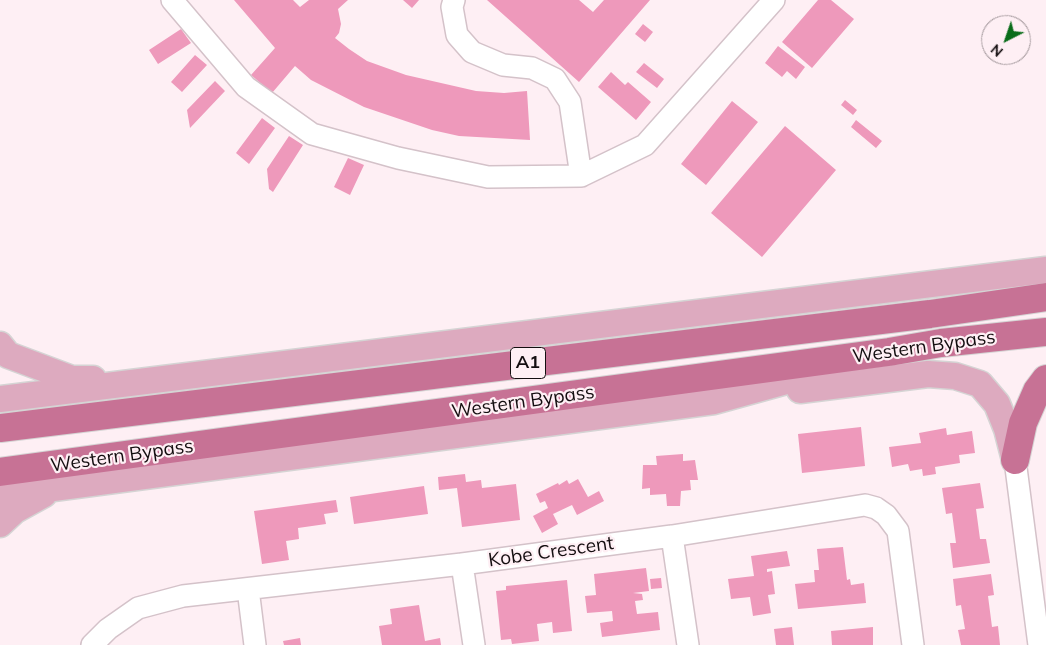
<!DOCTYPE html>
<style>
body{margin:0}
#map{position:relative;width:1046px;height:645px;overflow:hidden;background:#feeff4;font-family:Mulish,sans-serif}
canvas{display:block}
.north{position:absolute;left:981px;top:15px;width:50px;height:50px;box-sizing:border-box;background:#feeff4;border:1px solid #a09599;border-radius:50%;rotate:221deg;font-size:14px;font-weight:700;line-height:20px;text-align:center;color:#140e10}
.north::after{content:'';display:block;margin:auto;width:18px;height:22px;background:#096c19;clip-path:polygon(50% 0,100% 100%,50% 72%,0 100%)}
</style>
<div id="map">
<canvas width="1046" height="645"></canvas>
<div class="north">N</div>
</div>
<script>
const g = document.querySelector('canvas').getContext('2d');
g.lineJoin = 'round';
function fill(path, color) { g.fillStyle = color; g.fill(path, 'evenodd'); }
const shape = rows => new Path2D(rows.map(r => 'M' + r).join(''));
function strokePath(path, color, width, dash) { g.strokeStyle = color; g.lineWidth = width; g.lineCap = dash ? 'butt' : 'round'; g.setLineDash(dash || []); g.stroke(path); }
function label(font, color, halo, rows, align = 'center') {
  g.font = font + ' Mulish,sans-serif'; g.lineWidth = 4.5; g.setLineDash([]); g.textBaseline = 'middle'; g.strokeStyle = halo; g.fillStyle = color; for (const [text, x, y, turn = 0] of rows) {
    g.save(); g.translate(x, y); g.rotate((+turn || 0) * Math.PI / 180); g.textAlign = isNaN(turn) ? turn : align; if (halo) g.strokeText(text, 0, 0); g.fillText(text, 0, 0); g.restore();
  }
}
fill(shape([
 [234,0,293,0,300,7,309,0,348,0,338,9,341,24,339,33,335,38,349,49,367,61,406,75,476,91,504,93,527,91,530,140,459,136,432,130,364,107,311,80,295,66,272,93,251,75,275,48],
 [403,0,419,0,412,8],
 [487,0,579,0,593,12,604,0,650,0,579,82],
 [818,0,831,0,854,19,812,68,782,42],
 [643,24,653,32,645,42,635,34],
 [181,29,191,43,158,64,149,50],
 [778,46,805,67,796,79,787,71,782,77,765,63],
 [195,55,207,65,182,92,171,82],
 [644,63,664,79,657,88,636,72],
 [611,72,625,85,628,82,651,102,636,120,598,87],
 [215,81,225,91,190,128,187,110],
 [845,100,857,110,853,115,841,105],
 [732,101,758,122,706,185,681,164],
 [262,118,275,128,249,164,236,153],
 [856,120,882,141,876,148,851,127],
 [785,126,836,170,762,257,711,213],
 [289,136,303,145,273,192,269,189,267,169],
 [348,158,364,165,350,195,334,187],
 [861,427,865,466,802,473,798,434],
 [946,428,947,435,972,431,975,453,959,455,960,463,935,467,936,474,923,476,922,469,910,471,908,464,892,467,889,447,921,443,919,433],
 [683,454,683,461,695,460,698,480,690,480,691,490,681,491,680,506,667,506,666,494,650,495,650,488,642,489,643,465,657,465,656,456],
 [465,474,466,482,481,480,482,488,516,484,520,520,462,527,457,488,439,490,438,477],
 [578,479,588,497,599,491,604,501,577,515,572,505,553,514,558,524,542,533,533,516,548,508,545,501,540,503,536,494,558,483,559,485,567,480,569,484],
 [980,483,984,508,976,509,980,539,986,539,990,563,953,568,950,543,956,543,952,513,946,514,942,488],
 [424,486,428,514,354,524,350,497],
 [336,500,338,512,324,514,326,524,298,528,299,539,286,541,289,560,262,564,254,511],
 [843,547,847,580,850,579,851,585,864,583,866,603,798,609,795,584,815,582,814,570,819,570,817,549],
 [787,551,790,566,767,569,767,572,772,571,775,594,768,595,771,613,753,616,750,597,731,599,728,579,754,576,751,556],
 [646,568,649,591,633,593,642,594,643,600,635,601,637,614,658,612,660,630,602,637,600,623,613,621,612,611,587,613,585,596,596,595,594,574],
 [991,574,994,595,988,596,992,627,998,626,1000,645,961,645,958,630,965,629,961,605,956,606,953,579],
 [661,578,662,588,651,589,650,579],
 [567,580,572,631,553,633,552,622,537,624,539,641,512,644,511,639,501,640,496,591,506,590,506,586],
 [419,605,425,641,440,638,441,645,382,645,379,626,392,624,390,609],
 [792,627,794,645,776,645,774,629],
 [873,627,873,645,832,645,831,631],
 [300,638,301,645,284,645,283,641]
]), '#e9b');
const minor = shape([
 [172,0,246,87,312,134,398,158,488,177,581,176,645,145,774,0],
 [454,0,452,7,457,35,472,52,503,65,532,68,555,79,570,102,581,176],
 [1015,460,1039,645],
 [672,536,688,645],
 [462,564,474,645],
 [248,589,255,645],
 [92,645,108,629,138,608,183,596,462,564,672,536,865,505,876,508,886,515,898,531,913,645]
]);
const major = shape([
 [0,345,8,355,72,379,93,379],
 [800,390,928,374,955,376,980,384,997,404,1007,429,1015,460],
 [0,399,1046,270],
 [0,495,714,401,826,370],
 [0,524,15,510,44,494]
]);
const highway = shape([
 [0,428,930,314,1046,297],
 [1015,460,1023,423,1037,391,1046,379],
 [0,472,889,352,941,343,1046,332]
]);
strokePath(minor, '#d4c2c9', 24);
strokePath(major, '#d5d4d4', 29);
strokePath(highway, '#d5d4d4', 30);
strokePath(minor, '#fff', 21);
strokePath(major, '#ddaabf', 26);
strokePath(highway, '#c77295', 28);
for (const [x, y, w] of [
 [528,363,35]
]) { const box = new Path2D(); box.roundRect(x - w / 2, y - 15.5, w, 31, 4); g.fillStyle = '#feeff4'; g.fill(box); strokePath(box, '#140e10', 1); }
label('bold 18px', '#140e10', null, [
 ["A1",528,363]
]);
label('19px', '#140e10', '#feeff4', [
 ["Western Bypass",924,347,-8],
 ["Western Bypass",523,402,-8],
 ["Western Bypass",122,456,-8],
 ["Kobe Crescent",551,552,-8]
]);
</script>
